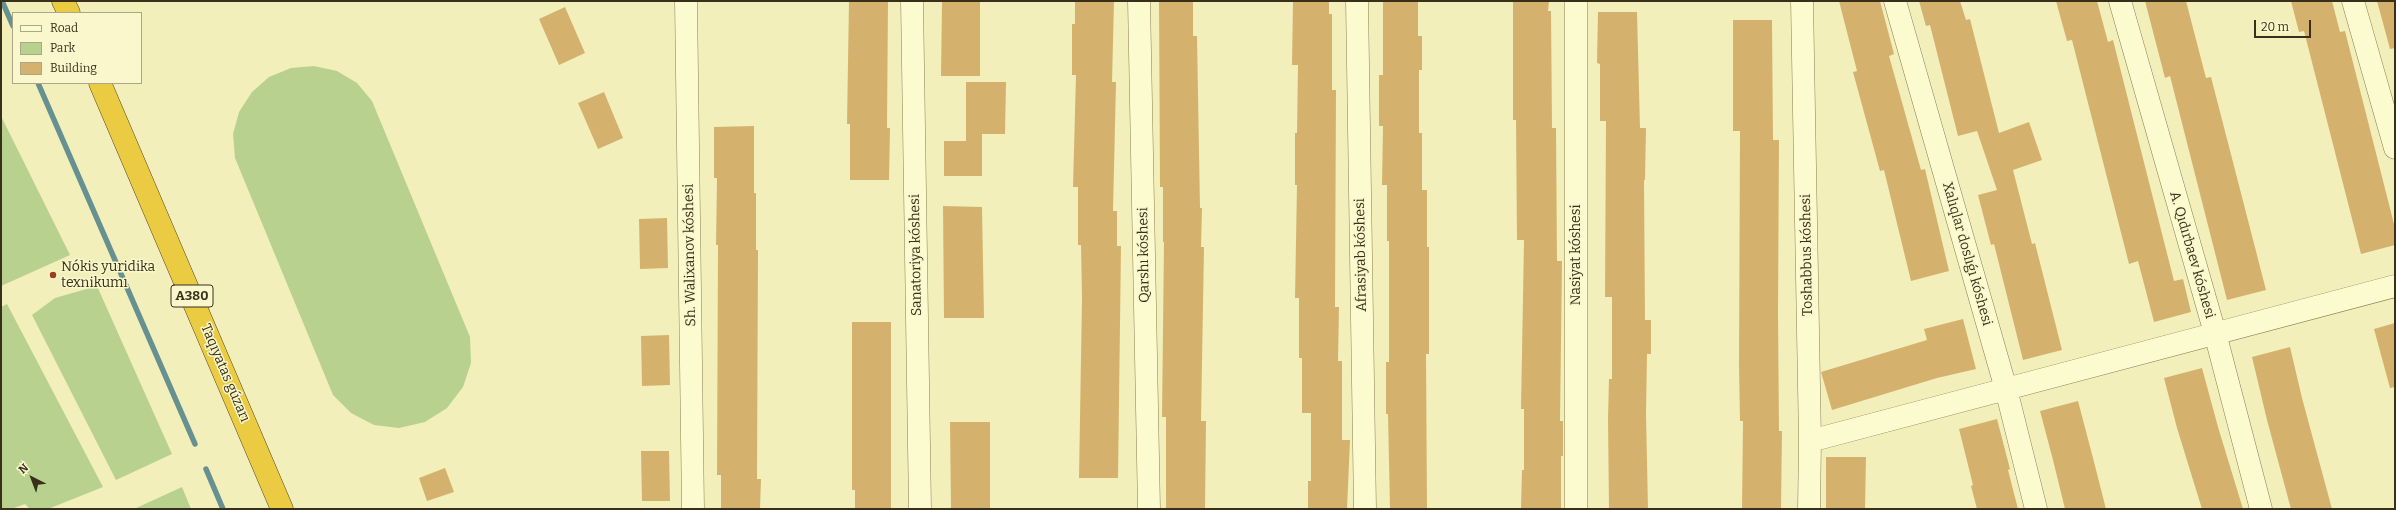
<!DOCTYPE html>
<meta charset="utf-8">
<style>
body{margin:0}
#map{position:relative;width:2396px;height:510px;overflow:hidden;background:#f2efbb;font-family:Bitter,serif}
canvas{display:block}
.frame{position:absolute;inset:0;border:2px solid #38301a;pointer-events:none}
.legend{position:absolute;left:12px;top:12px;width:130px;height:72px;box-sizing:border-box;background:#f9f7cb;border:1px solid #aca784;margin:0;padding:5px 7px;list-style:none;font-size:12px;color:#38301a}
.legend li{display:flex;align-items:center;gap:8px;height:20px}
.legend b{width:20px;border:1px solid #aca784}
.north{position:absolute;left:12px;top:458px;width:40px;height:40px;-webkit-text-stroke:3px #f9f7cb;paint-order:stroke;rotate:318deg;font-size:11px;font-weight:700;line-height:16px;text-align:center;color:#38301a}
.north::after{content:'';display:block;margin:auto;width:14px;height:18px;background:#38301a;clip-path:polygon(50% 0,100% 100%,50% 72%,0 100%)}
.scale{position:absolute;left:2254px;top:20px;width:57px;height:18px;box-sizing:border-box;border:2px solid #38301a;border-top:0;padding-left:5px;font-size:12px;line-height:14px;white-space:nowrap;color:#38301a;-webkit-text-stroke:3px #f9f7cb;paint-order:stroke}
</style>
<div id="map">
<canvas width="2396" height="510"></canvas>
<div class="frame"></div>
<ul class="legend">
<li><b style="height:5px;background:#fcfacf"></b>Road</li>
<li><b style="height:11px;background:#b8d18e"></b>Park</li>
<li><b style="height:11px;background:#d4b26d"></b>Building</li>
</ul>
<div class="north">N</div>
<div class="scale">20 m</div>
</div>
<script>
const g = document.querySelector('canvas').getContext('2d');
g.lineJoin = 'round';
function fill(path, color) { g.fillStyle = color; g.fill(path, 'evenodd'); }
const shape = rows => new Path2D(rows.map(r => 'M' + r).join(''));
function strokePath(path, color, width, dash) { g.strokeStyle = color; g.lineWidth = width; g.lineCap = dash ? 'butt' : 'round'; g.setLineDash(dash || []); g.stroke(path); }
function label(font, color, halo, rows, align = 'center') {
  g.font = font + ' Bitter,serif'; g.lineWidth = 3; g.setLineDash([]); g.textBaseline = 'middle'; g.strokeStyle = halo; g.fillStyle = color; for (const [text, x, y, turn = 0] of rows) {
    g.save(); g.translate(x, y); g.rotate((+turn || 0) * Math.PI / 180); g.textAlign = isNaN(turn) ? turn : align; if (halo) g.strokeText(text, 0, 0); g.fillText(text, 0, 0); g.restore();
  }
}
fill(shape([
 [314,66,337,71,357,83,372,101,470,337,471,363,463,387,447,408,425,422,399,428,374,425,351,413,333,395,235,158,233,134,239,112,252,92,269,77,291,68],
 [1,116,70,255,1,286],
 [97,286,172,454,116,480,32,315,55,298],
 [7,304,103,487,48,509,30,509,25,504,11,509,1,509,1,307],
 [182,487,191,509,134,509]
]), '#b8d18e');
strokePath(shape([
 [2,1,13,26],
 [38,83,195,444],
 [206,469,223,509]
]), '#679090', 5.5);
fill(shape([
 [849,1,888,1,887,128,890,128,889,180,850,180,850,124,847,124],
 [942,1,980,1,980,76,941,76],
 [1075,1,1114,1,1112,82,1116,82,1113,211,1117,211,1117,246,1121,246,1118,478,1079,478,1082,298,1081,245,1078,245,1078,187,1073,187,1076,75,1072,75,1072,24,1075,24],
 [1159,1,1193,1,1193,36,1197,36,1200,208,1202,208,1201,247,1204,247,1201,421,1206,421,1205,509,1166,509,1166,417,1162,417,1164,242,1163,242,1163,187,1160,187],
 [1293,1,1329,1,1329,14,1332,14,1332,90,1336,90,1335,307,1339,307,1338,361,1342,361,1342,440,1350,440,1347,509,1308,509,1308,481,1311,481,1311,413,1302,413,1302,358,1299,358,1299,298,1295,298,1297,185,1295,185,1295,133,1297,133,1298,65,1292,65],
 [1383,1,1418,1,1418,36,1422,36,1422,70,1419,70,1419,133,1422,133,1422,190,1427,190,1427,247,1429,247,1429,354,1426,354,1427,509,1390,509,1388,414,1386,414,1386,362,1389,362,1389,241,1387,241,1387,185,1382,185,1383,126,1379,126,1379,75,1383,75],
 [1513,1,1549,1,1548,11,1551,11,1552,128,1556,128,1557,261,1562,261,1560,421,1563,421,1563,456,1561,456,1561,509,1521,509,1522,470,1524,470,1524,409,1521,409,1524,240,1517,240,1516,120,1513,120],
 [1839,1,1880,1,1894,54,1889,56,1921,170,1925,169,1949,271,1911,281,1884,170,1880,171,1853,72,1857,71],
 [1919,1,1960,1,1966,20,1970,19,1999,133,2029,122,2042,160,2013,170,2032,244,2035,243,2062,350,2023,360,1994,244,1991,245,1978,195,1997,190,1977,131,1958,136,1930,25,1926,26],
 [2056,1,2097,1,2108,42,2113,40,2174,281,2183,279,2191,312,2154,322,2138,261,2129,264,2072,40,2067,41],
 [2145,1,2186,1,2206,78,2211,77,2266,290,2227,300,2170,76,2165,78],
 [2291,1,2332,1,2340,32,2345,31,2395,228,2395,245,2361,254,2304,31,2299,32],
 [2377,1,2395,1,2395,48,2390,49],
 [565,7,585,53,559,65,539,19],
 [1598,12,1637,12,1640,128,1646,128,1645,180,1644,180,1645,320,1651,320,1651,354,1647,354,1646,414,1648,509,1609,509,1608,419,1609,379,1612,379,1612,297,1605,297,1606,121,1600,121,1600,64,1597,63],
 [1733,20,1772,20,1773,140,1779,140,1778,313,1779,431,1782,431,1781,509,1742,509,1743,421,1740,421,1739,365,1740,131,1733,131],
 [966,82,1006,82,1005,134,982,134,982,176,944,176,944,141,966,141],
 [604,92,623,138,598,149,578,103],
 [754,126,754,193,756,193,756,250,758,250,757,479,761,479,760,509,721,509,721,475,717,475,718,245,716,245,717,178,714,178,714,127],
 [943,206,982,207,984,318,944,318],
 [667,218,668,268,640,269,639,219],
 [1963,319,1976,369,1937,378,1832,410,1821,372,1927,340,1924,329],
 [852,322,891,322,891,509,855,509,855,490,852,490],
 [2395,323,2395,387,2390,388,2374,329],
 [669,335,670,385,642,386,641,336],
 [2290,347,2302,398,2332,509,2291,509,2267,420,2252,357],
 [2202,368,2218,427,2243,509,2202,509,2177,428,2164,378],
 [2078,401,2093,458,2106,509,2065,509,2053,460,2040,411],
 [1997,419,2010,469,2008,470,2018,509,1977,509,1971,486,1973,485,1959,429],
 [950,422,990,422,990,509,951,509],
 [641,451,669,451,670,501,642,501],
 [1826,457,1866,457,1865,509,1826,509],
 [445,468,454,492,427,501,419,478]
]), '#d4b26d');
const minor = shape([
 [686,1,693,509],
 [912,1,920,509],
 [1139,1,1149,509],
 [1357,1,1365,509],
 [1576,1,1576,509],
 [1802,1,1810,441,1809,509],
 [1895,1,2006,389,2036,509],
 [2120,1,2215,333,2261,509],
 [2353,1,2395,148],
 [1810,441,2395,286]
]);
const highway = shape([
 [63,1,69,13],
 [100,83,282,509]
]);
strokePath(minor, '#8b7f53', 23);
strokePath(highway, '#574a29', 23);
strokePath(minor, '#fcfacf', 22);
strokePath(highway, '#ebcb42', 22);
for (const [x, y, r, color] of [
 [53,275,4,"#9f3d1e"]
]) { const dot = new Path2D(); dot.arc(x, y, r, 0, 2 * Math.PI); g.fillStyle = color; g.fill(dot); strokePath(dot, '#f9f7cb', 1.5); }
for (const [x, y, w] of [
 [192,296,42]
]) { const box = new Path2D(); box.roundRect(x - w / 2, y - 11, w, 22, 3); g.fillStyle = '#f9f7cb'; g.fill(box); strokePath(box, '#38301a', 1); }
label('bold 13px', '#38301a', null, [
 ["A380",192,296]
]);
label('14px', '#38301a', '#f9f7cb', [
 ["Xalıqlar doslıǵı kóshesi",1967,254,74],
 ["Sh. Walixanov kóshesi",690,255,-91],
 ["Sanatoriya kóshesi",916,255,-91],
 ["Qarshı kóshesi",1144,255,-91],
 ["Afrasiyab kóshesi",1361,255,-91],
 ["Nasiyat kóshesi",1576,255,-90],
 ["Toshabbus kóshesi",1807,255,-91],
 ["A. Qıdırbaev kóshesi",2192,255,74],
 ["Taqıyatas gúzarı",225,373,67]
]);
label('14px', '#38301a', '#f9f7cb', [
 ["Nókis yuridika",61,267],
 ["texnikumı",61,283]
], 'left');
</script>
